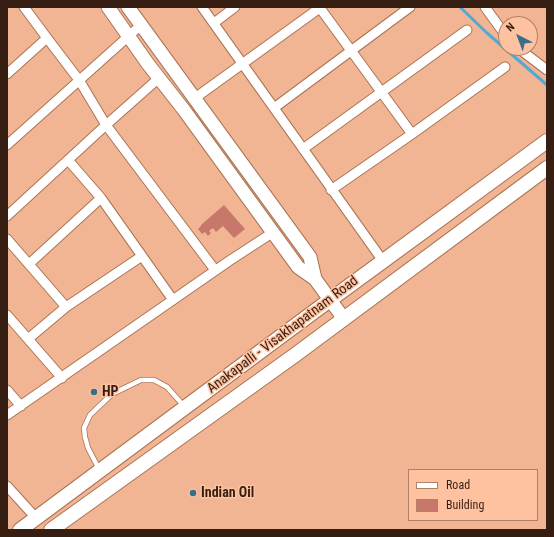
<!DOCTYPE html>
<style>
body{margin:0}
#map{position:relative;width:554px;height:537px;overflow:hidden;background:#f1b594;font-family:"Roboto Condensed",sans-serif}
canvas{display:block}
.frame{position:absolute;inset:0;border:8px solid #361f12;pointer-events:none}
.legend{position:absolute;left:408px;top:469px;width:130px;height:52px;box-sizing:border-box;background:#ffc2a0;border:1px solid #af8167;margin:0;padding:5px 7px;list-style:none;font-size:12px;color:#361f12}
.legend li{display:flex;align-items:center;gap:8px;height:20px}
.legend b{width:20px;border:1px solid #af8167}
.north{position:absolute;left:498px;top:16px;width:40px;height:40px;box-sizing:border-box;background:#ffc2a0;border:1px solid #af8167;border-radius:50%;rotate:318deg;font-size:11px;font-weight:700;line-height:16px;text-align:center;color:#361f12}
.north::after{content:'';display:block;margin:auto;width:14px;height:18px;background:#376f89;clip-path:polygon(50% 0,100% 100%,50% 72%,0 100%)}
</style>
<div id="map">
<canvas width="554" height="537"></canvas>
<div class="frame"></div>
<ul class="legend">
<li><b style="height:5px;background:#fff"></b>Road</li>
<li><b style="height:11px;background:#c7786b"></b>Building</li>
</ul>
<div class="north">N</div>
</div>
<script>
const g = document.querySelector('canvas').getContext('2d');
g.lineJoin = 'round';
const shape = rows => new Path2D(rows.map(r => 'M' + r).join(''));
function strokePath(path, color, width, dash) { g.strokeStyle = color; g.lineWidth = width; g.lineCap = dash ? 'butt' : 'round'; g.setLineDash(dash || []); g.stroke(path); }
function fill(path, color) { g.fillStyle = color; g.fill(path, 'evenodd'); }
function label(font, color, halo, rows, align = 'center') {
  g.font = font + ' "Roboto Condensed",sans-serif'; g.lineWidth = 3; g.setLineDash([]); g.textBaseline = 'middle'; g.strokeStyle = halo; g.fillStyle = color; for (const [text, x, y, turn = 0] of rows) {
    g.save(); g.translate(x, y); g.rotate((+turn || 0) * Math.PI / 180); g.textAlign = isNaN(turn) ? turn : align; if (halo) g.strokeText(text, 0, 0); g.fillText(text, 0, 0); g.restore();
  }
}
strokePath(shape([
 [460,7,487,33,547,85]
]), '#51aad2', 3);
fill(shape([
 [224,205,245,229,234,238,223,226,216,232,213,228,209,231,211,233,208,236,205,232,202,234,198,229,201,226,201,225]
]), '#c7786b');
const lane = shape([
 [99,469,88,448,85,437,84,428,90,415,112,394,141,380,154,380,167,387,184,406]
]);
const street = shape([
 [24,7,47,38],
 [202,7,383,261],
 [485,7,506,36],
 [320,8,412,134],
 [214,23,235,7],
 [518,48,547,70],
 [7,74,47,38,79,80,106,125,159,78],
 [195,98,321,7],
 [274,108,410,7],
 [7,145,141,25],
 [303,149,467,30],
 [68,160,101,198,142,256],
 [331,190,412,134,505,67],
 [7,216,106,125,215,270],
 [7,239,66,307],
 [29,264,101,198],
 [7,315,62,378],
 [28,339,66,307,142,256,173,300],
 [7,390,21,406],
 [7,415,229,261,272,233],
 [7,486,36,518]
]);
const secondary = shape([
 [108,7,148,64,184,110,298,267,315,279,344,319],
 [128,7,310,257,315,279]
]);
const primary = shape([
 [20,530,319,308,547,141],
 [51,530,295,355,547,168]
]);
strokePath(lane, '#ab7354', 6);
strokePath(street, '#ab7354', 11);
strokePath(secondary, '#ab7354', 15);
strokePath(primary, '#ab7354', 16);
strokePath(lane, '#fff', 4.5);
strokePath(street, '#fff', 9);
strokePath(secondary, '#fff', 13);
strokePath(primary, '#fff', 14);
for (const [x, y, r, color] of [
 [94,392,4,"#376f89"],
 [193,493,4,"#376f89"]
]) { const dot = new Path2D(); dot.arc(x, y, r, 0, 2 * Math.PI); g.fillStyle = color; g.fill(dot); strokePath(dot, '#ffc2a0', 1.5); }
label('14px', '#361f12', '#ffc2a0', [
 ["Anakapalli - Visakhapatnam Road",283,335,-37]
]);
label('bold 14px', '#361f12', '#ffc2a0', [
 ["HP",102,392],
 ["Indian Oil",201,493]
], 'left');
</script>
